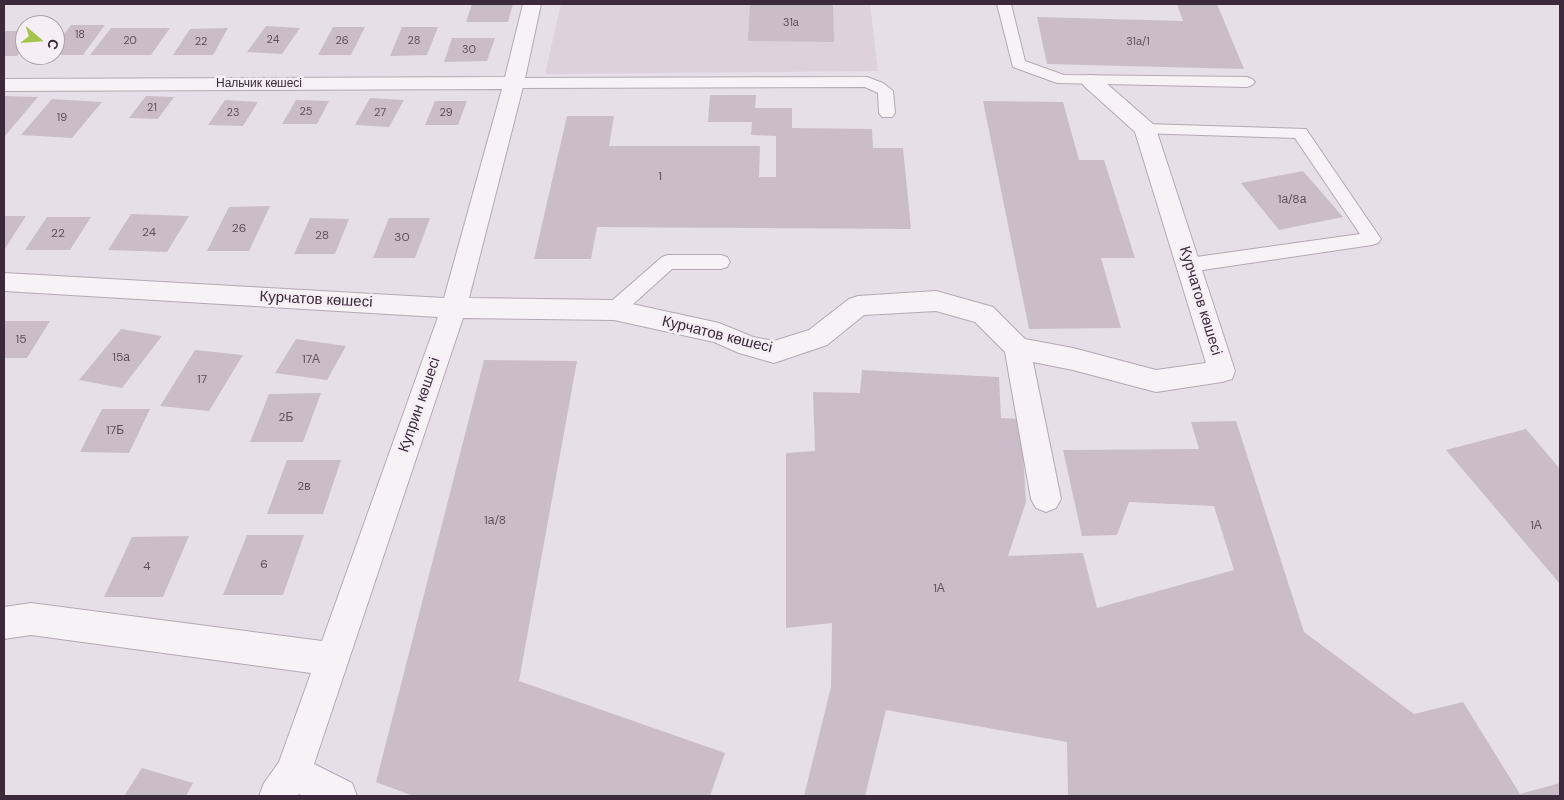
<!DOCTYPE html>
<meta charset="utf-8">
<style>
body{margin:0}
#map{position:relative;width:1564px;height:800px;overflow:hidden;background:#e7dfe7;font-family:"DM Sans",sans-serif}
canvas{display:block}
.frame{position:absolute;inset:0;border:5px solid #3d293c;pointer-events:none}
.north{position:absolute;left:15px;top:15px;width:50px;height:50px;box-sizing:border-box;background:#f5eff5;border:1px solid #aba0ab;border-radius:50%;rotate:108deg;font-size:14px;font-weight:700;line-height:20px;text-align:center;color:#3d293c}
.north::after{content:'';display:block;margin:auto;width:18px;height:22px;background:#a5c44c;clip-path:polygon(50% 0,100% 100%,50% 72%,0 100%)}
</style>
<div id="map">
<canvas width="1564" height="800"></canvas>
<div class="frame"></div>
<div class="north">С</div>
</div>
<script>
const g = document.querySelector('canvas').getContext('2d');
g.lineJoin = 'round';
function fill(path, color) { g.fillStyle = color; g.fill(path, 'evenodd'); }
const shape = rows => new Path2D(rows.map(r => 'M' + r).join(''));
function strokePath(path, color, width, dash) { g.strokeStyle = color; g.lineWidth = width; g.lineCap = dash ? 'butt' : 'round'; g.setLineDash(dash || []); g.stroke(path); }
function label(font, color, halo, rows, align = 'center') {
  g.font = font + ' "DM Sans",sans-serif'; g.lineWidth = 5; g.setLineDash([]); g.textBaseline = 'middle'; g.strokeStyle = halo; g.fillStyle = color; for (const [text, x, y, turn = 0] of rows) {
    g.save(); g.translate(x, y); g.rotate((+turn || 0) * Math.PI / 180); g.textAlign = isNaN(turn) ? turn : align; if (halo) g.strokeText(text, 0, 0); g.fillText(text, 0, 0); g.restore();
  }
}
fill(shape([
 [561,4,870,4,878,71,545,74]
]), '#dcd1dc');
fill(shape([
 [472,4,513,4,508,22,466,22],
 [750,4,833,4,834,42,748,41],
 [1177,4,1217,4,1244,69,1047,64,1037,17,1183,21],
 [71,25,105,25,83,55,55,55,55,45],
 [266,26,300,28,282,54,247,52],
 [333,27,365,27,351,55,318,55],
 [402,27,438,27,427,55,390,56],
 [111,28,170,28,151,55,90,55],
 [228,28,213,55,173,55,190,29],
 [4,31,25,31,25,46,17,56,4,56],
 [452,38,495,38,487,61,444,62],
 [710,95,756,95,755,108,792,108,792,128,872,129,873,148,903,148,911,229,597,227,591,259,534,259,567,116,614,116,609,146,760,146,759,177,776,177,776,136,751,135,752,122,708,122],
 [4,96,38,97,4,137],
 [146,96,174,97,158,119,129,118],
 [370,98,404,100,389,127,355,125],
 [52,99,102,102,72,138,21,135],
 [225,100,258,102,243,126,208,125],
 [296,100,329,101,317,124,282,124],
 [435,101,467,101,458,125,425,125],
 [983,101,1063,102,1079,160,1104,160,1135,258,1101,258,1121,328,1029,329],
 [1303,171,1343,217,1279,230,1241,183],
 [270,206,249,251,207,251,229,207],
 [131,214,189,216,167,252,108,250],
 [4,216,26,216,4,250],
 [47,217,91,217,70,250,25,250],
 [310,218,349,219,335,254,294,254],
 [389,218,430,218,415,258,373,258],
 [5,321,50,321,27,358,4,358],
 [121,329,162,336,122,388,79,380],
 [296,339,346,346,327,380,275,373],
 [195,350,243,355,209,411,160,406],
 [484,360,577,361,519,681,725,753,710,796,413,796,376,782],
 [862,370,999,377,1001,418,1021,419,1026,502,1008,556,1083,553,1097,608,1234,570,1214,506,1129,502,1117,535,1082,536,1063,450,1199,449,1191,422,1236,421,1304,632,1414,714,1463,702,1520,794,1560,783,1560,796,1068,796,1067,742,886,710,865,796,804,796,831,687,832,623,786,628,786,453,815,451,813,392,860,393],
 [321,393,303,442,250,442,269,394],
 [102,409,150,409,129,453,80,452],
 [1526,429,1560,469,1560,584,1446,450],
 [287,460,341,460,323,514,267,514],
 [247,535,304,535,283,595,223,595],
 [189,536,163,597,104,597,132,537],
 [142,768,193,783,186,796,124,796]
]), '#cabdc9');
const lane = shape([
 [997,4,1011,4,1025,61,1064,75,1247,77,1252,79,1255,82,1252,85,1247,87,1057,83,1013,67,997,4],
 [867,77,883,83,893,91,895,113,892,117,882,117,879,113,878,93,865,87,514,88,509,86,506,83,509,80,514,78,867,77],
 [1145,124,1306,129,1381,239,1378,243,1372,245,1189,272,1183,270,1180,265,1183,260,1189,258,1360,234,1295,138,1139,133,1137,129,1139,125,1145,124],
 [668,255,721,255,727,257,730,262,727,267,721,269,672,269,621,315,614,317,607,315,605,310,607,305,662,257,668,255]
]);
const street = shape([
 [523,4,541,4,524,83,469,298,614,300,719,323,753,337,774,341,809,330,849,299,858,296,936,291,993,307,1025,339,1073,348,1156,370,1206,363,1135,132,1084,86,1081,81,1084,76,1091,75,1098,76,1153,124,1156,129,1235,371,1232,379,1222,382,1156,392,1073,370,1033,362,1061,499,1056,508,1046,512,1036,508,1031,499,1005,352,975,322,936,311,864,315,827,345,774,363,739,353,714,342,614,320,463,318,314,764,352,783,357,796,303,796,299,794,298,796,259,796,264,783,279,762,311,673,31,635,4,639,4,607,31,603,322,641,438,317,4,291,4,273,444,298,502,89,4,91,4,79,505,77,523,4]
]);
strokePath(lane, '#b4a8b4', 2);
strokePath(street, '#b4a8b4', 2);
fill(lane, '#f6f2f6');
fill(street, '#f6f2f6');
label('11px', '#604e5f', null, [
 ["31а",791,23],
 ["18",80,35],
 ["24",273,40],
 ["20",130,41],
 ["26",342,41],
 ["28",414,41],
 ["22",201,42],
 ["31а/1",1138,42],
 ["30",469,50],
 ["21",152,108],
 ["25",306,112],
 ["23",233,113],
 ["27",380,113],
 ["29",446,113],
 ["19",62,118]
]);
label('12px', '#3d293c', '#f5eff5', [
 ["Нальчик көшесі",259,84]
]);
label('12px', '#604e5f', null, [
 ["1",660,177],
 ["1а/8а",1292,200],
 ["26",239,229],
 ["24",149,233],
 ["22",58,234],
 ["28",322,236],
 ["30",402,238],
 ["15",21,340],
 ["15а",121,358],
 ["17А",311,360],
 ["17",202,380],
 ["2Б",286,418],
 ["17Б",115,431],
 ["2в",304,487],
 ["1а/8",495,521],
 ["1А",1536,526],
 ["6",264,565],
 ["4",147,567],
 ["1А",939,589]
]);
label('15px', '#3d293c', '#f5eff5', [
 ["Курчатов көшесі",316,300,3],
 ["Курчатов көшесі",1200,301,73],
 ["Курчатов көшесі",717,335,14],
 ["Куприн көшесі",420,405,-71]
]);
</script>
